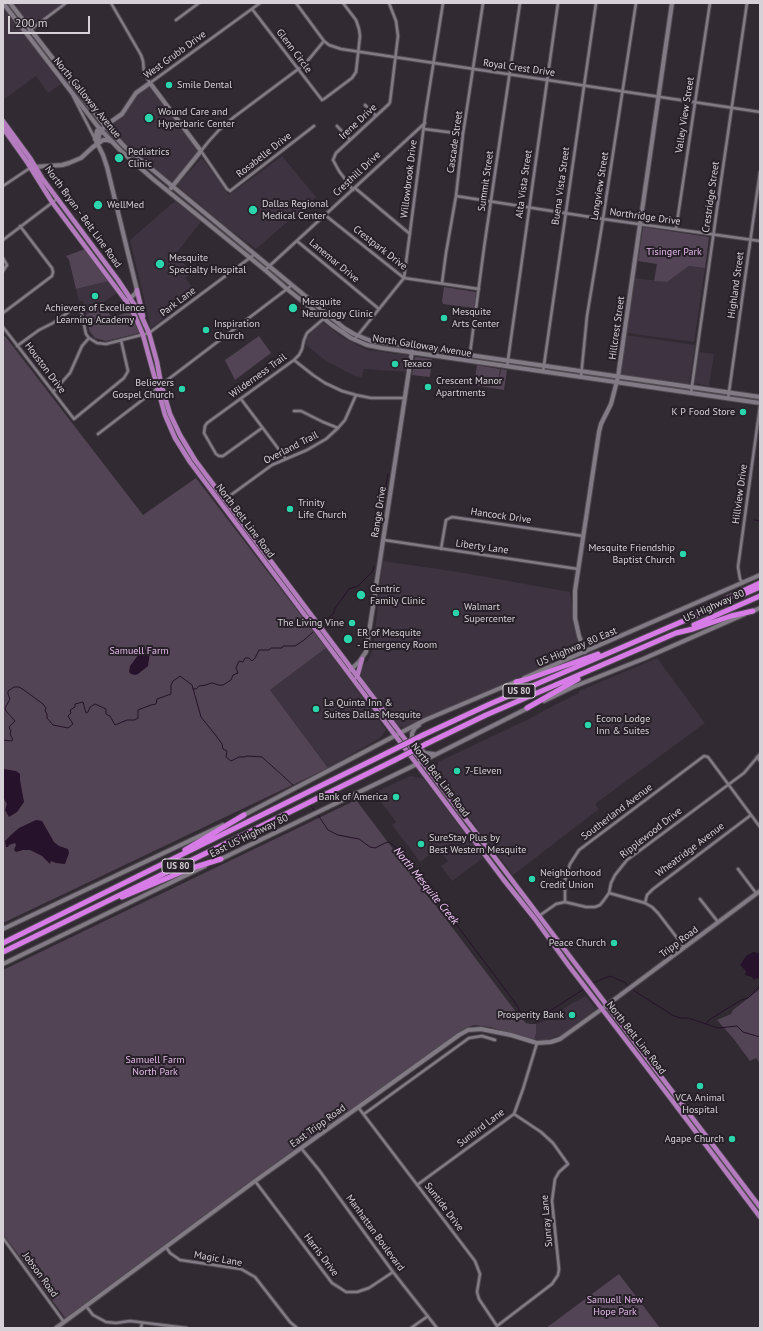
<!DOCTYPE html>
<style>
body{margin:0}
#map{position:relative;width:763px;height:1331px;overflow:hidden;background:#312a32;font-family:"PT Sans",sans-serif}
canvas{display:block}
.frame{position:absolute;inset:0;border:4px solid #d5d1d6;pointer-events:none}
.scale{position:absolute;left:8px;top:16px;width:82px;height:18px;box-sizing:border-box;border:2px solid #d5d1d6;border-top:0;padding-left:5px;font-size:12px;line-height:14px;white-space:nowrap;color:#d5d1d6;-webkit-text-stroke:3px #272028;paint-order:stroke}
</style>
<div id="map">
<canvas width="763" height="1331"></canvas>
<div class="frame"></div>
<div class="scale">200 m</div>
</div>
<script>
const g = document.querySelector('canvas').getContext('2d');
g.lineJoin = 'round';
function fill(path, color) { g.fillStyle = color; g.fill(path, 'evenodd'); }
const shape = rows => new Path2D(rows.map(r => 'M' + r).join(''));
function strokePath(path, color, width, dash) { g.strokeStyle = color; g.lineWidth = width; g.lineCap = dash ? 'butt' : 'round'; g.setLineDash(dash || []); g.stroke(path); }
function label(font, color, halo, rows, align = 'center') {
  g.font = font + ' "PT Sans",sans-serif'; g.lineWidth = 4; g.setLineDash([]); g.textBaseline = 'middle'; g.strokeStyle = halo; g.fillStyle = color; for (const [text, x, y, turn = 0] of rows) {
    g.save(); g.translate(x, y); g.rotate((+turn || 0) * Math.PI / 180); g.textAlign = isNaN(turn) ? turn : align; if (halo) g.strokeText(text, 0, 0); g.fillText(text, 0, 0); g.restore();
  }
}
fill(shape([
 [14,3,63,3,32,27],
 [3,6,61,84,48,93,36,76,3,100],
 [148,87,152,88,197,148,197,152,172,183,126,144,109,128,122,116,137,96],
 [282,156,316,197,256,249,224,225,178,186,178,184,202,158,229,195],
 [175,201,201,222,174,256,193,271,185,278,197,293,151,328,130,240],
 [689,266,705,268,694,342,627,333,635,278,667,282],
 [109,281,118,292,86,315,83,301,79,301,76,289],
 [323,322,342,337,367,350,409,355,407,372,364,369,362,377,355,376,326,361,306,345,307,338,313,330],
 [625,335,695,345,689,385,619,375],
 [699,352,714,354,709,386,694,383],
 [383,561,458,572,570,592,576,631,581,652,454,706,405,728,398,726,362,679,361,675,362,667,369,659,373,649],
 [326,648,386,730,382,736,378,739,328,768,270,690],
 [657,658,705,723,595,804,599,809,513,875,436,774,438,762,531,718,545,710,579,693,579,691],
 [410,776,423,778,483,858,452,881,441,866,448,861,438,849,420,862,392,825,396,822,374,793],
 [586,996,596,1009,561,1035,551,1039,542,1041,534,1040,536,1034,536,1024,549,1019,571,1004]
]), '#3e3340');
fill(shape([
 [643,227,709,237,705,268,689,266,667,282,654,281,657,264,638,261],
 [85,249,109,281,76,289,69,260,66,256],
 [444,287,475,292,476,293,474,308,443,304,442,301],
 [102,303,112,318,130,311,139,333,106,341,95,338,90,332,85,316],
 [5,336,143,515,196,478,326,648,270,690,328,768,3,923,3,337],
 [259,336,271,353,235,380,225,360],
 [415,357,432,359,430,377,412,375],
 [477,365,500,369,499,378,493,377,492,383,499,383,501,369,507,370,504,390,474,385],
 [356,800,519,1016,526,1023,530,1024,536,1024,536,1034,534,1040,490,1027,474,1025,462,1030,353,1109,300,1146,66,1319,3,1234,3,970],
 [760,989,760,1063,756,1058,750,1061,733,1038,717,1020,731,1014,733,1010],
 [619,1274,660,1328,546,1328]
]), '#534455');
fill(shape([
 [144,650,148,650,150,652,148,666,138,674,135,675,131,674,129,672,130,666,139,654],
 [3,769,16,771,20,774,20,780,24,802,17,812,9,817,5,810,7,804,3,797],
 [36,820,42,821,54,842,59,846,68,849,69,853,65,864,56,863,51,861,50,864,42,856,30,850,23,850,16,852,14,850,16,845,15,843,9,845,8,847,6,847,5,841,13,833,19,828],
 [753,952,759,953,760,956,760,975,758,979,756,978,754,980,752,977,745,975,746,971,740,965,746,956]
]), '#26122a');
strokePath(shape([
 [384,498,388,474],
 [754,520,760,521],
 [322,624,333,614,334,612,334,610,349,589,358,586,373,571,374,566],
 [193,689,196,689,199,686,206,685,211,683,213,683,218,685,223,685,231,680,233,675,238,673,236,668,239,661,243,662,245,658,249,658,252,661,255,658,259,650,269,650,271,648,282,648,283,646,295,646,304,640,313,632],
 [3,740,11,741,13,740,10,734,11,731,9,727,15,721,6,711,5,708,10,699,8,694,8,691,14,687,19,687,24,690,43,704,46,708,45,711,47,714,47,718,53,725,68,728,73,724,68,716,71,713,70,710,75,707,75,704,83,702,86,713,88,712,90,707,95,704,106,709,106,714,110,716,115,725,127,720,135,720,138,718,138,710,151,705,156,704,157,699,171,694,171,685,173,681,180,676,192,685,201,717,217,737,222,744,223,749,227,751,226,757,231,761,239,757,244,757,247,756,262,757,294,786],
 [296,789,301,794],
 [303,796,307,802],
 [309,804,315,811],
 [318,815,328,830,338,835,359,839,370,847,375,848,385,843,389,842,392,844,409,861,450,916,514,1001,523,1016,532,1019,542,1016,584,989],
 [593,983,610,976,624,982,630,987],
 [632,989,636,992,674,1016,681,1018,688,1018,718,1028,737,1026,743,1032,760,1037],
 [706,1024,709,1020,741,1000,748,998,760,986]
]), '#26122a', 1);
const street = shape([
 [111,3,141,55,143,61,144,72,150,83,260,3],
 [296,3,324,41,329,45,341,49,760,112],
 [252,9,322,100,324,99,352,78,356,72,360,36,359,29,356,20,343,3],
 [176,20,199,3],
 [26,33,66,3],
 [73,96,95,139],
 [365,105,376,116],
 [314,126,230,191,227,189,201,151,209,141,219,130,234,117,305,64,324,41],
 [337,126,350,140],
 [424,129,463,134],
 [3,186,30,168],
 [355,188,410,234],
 [353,190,339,171,333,160,336,153,389,104,390,102,398,36,396,21,389,3],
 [456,196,603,219,760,241],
 [325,215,404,278,479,289],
 [676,229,710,3],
 [3,240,57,199],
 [297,241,379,309],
 [3,258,7,265,3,271],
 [265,270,425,123],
 [442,283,446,253,456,196,463,134,483,3],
 [3,313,52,276,53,272,52,268,20,226],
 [3,327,74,419,124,378,128,371,121,340],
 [354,340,404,278,426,110,443,3],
 [17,346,39,330,53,323,76,307,81,311,86,334,89,338,97,343,106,344,149,333,255,254],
 [294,360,313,375,325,383,342,391,356,395,371,398,405,398],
 [469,361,484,248,520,3],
 [507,367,558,3],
 [543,372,596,3],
 [581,377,587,316,603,219,636,3],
 [162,384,287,289,292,285],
 [53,392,70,373,82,346,89,338],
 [691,393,720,188,747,3],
 [241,399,286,459],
 [728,399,760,172],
 [294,411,301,411,323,422,338,428],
 [262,428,223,456,219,456,216,454,204,433,205,426,207,423,294,360,299,355,302,349,304,340,307,333,328,315],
 [98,434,158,388],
 [224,500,272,465,307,450,326,439,338,428,345,420,356,395],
 [384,540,578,569],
 [441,549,446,520,452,517,583,536],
 [743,583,740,579,738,567,760,406],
 [757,757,760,761],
 [738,869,756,893],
 [609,893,645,903,652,907,658,913,684,947],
 [700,899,718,922],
 [565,902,565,880,570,864,579,850,704,756,708,757,760,827],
 [645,903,647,895,653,889,751,815],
 [539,916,556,904,565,902,586,907,595,907,600,905,604,900,609,893,611,883,615,875,627,860,744,773,760,754],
 [358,1107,475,1261,480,1274,477,1292,479,1299,497,1326,552,1284,558,1275,559,1269,552,1201,555,1179,559,1172,568,1164,553,1143,541,1132,514,1114],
 [364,1114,469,1038,482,1036,495,1040],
 [301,1148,319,1170,393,1272,437,1328],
 [255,1181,332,1283,340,1288,346,1292,357,1292,369,1288,393,1272],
 [417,1185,514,1114,523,1089,537,1043],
 [3,1238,64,1322],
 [166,1247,170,1253,180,1260,241,1269,255,1277,290,1322,297,1328],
 [86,1306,93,1315,106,1322,116,1323,130,1321,187,1328],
 [141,1328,142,1323],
 [411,1328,428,1316]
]);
const secondary = shape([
 [3,3,99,128,121,151,153,179,265,270,287,289,332,325,351,338,367,345,382,348,760,403],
 [10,3,105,126,125,147,344,328,354,334,371,341,386,343,760,397],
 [100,128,97,131,95,139,103,155,107,167,137,290,135,294,128,300],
 [98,144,99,135,105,126,122,114,136,93,150,83,201,151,171,188],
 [34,167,62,165,69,163,81,158,93,147,103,140,108,140,110,141],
 [751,612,760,608],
 [585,652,579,636,575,618,575,591,599,432,601,424,611,404,618,377,672,3],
 [348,672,359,662,366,652,412,351],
 [524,678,760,575],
 [544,701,573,687,643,659,745,614],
 [419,725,415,728,412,733,412,738,416,745,425,753,434,754],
 [242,816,425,720,517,681],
 [219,860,417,764,528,708],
 [3,929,223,825],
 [3,964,205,866],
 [56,1328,255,1181,459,1035,468,1030,481,1029,511,1035,537,1043,551,1042,560,1039,599,1011,760,891]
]);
const primary = shape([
 [3,121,30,158,42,178,118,280,140,313,149,333,157,362,161,384,170,414,180,435,195,460,354,672,760,1207],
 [3,128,27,162,52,202,126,301,135,316,143,335,165,415,175,438,190,462,503,879,535,919,569,966,668,1095,760,1217],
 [137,290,143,316],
 [357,677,362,659]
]);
const highway = shape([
 [744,594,760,587],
 [694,625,760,596],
 [516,682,528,679,598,654],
 [527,708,578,679],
 [423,735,490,704,716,607,728,598,760,583],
 [426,744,486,715,676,633,693,629,731,616,753,611],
 [185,850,244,815],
 [122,897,189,869,221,859],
 [3,943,389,752],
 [3,952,237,838,395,760]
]);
strokePath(street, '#4e484f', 4.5);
strokePath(secondary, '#4e484f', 6);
strokePath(primary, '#4e484f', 6);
strokePath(highway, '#4e484f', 7);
strokePath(street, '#827a84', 2.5);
strokePath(secondary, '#827a84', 4);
strokePath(primary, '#b57bbf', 4.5);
strokePath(highway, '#d77ce6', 5);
const highwayBridge = shape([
 [389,752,423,735],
 [395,760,426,744]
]);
strokePath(highwayBridge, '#4e484f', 7, []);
strokePath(highwayBridge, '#d77ce6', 5);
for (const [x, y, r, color] of [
 [169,85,4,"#2ad5ac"],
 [149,118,5,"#2ad5ac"],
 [119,158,5,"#2ad5ac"],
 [98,205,5,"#2ad5ac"],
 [253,210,5,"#2ad5ac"],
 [160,264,5,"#2ad5ac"],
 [95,296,4,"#2ad5ac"],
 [293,308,5,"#2ad5ac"],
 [444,318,4,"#2ad5ac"],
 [206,330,4,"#2ad5ac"],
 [395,364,4,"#2ad5ac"],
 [428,387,4,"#2ad5ac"],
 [182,389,4,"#2ad5ac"],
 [743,412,4,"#2ad5ac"],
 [290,509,4,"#2ad5ac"],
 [683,554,4,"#2ad5ac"],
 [361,595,5,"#2ad5ac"],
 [456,613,4,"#2ad5ac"],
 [352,623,4,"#2ad5ac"],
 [348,639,5,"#2ad5ac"],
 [316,709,4,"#2ad5ac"],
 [588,725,4,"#2ad5ac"],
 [457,771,4,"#2ad5ac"],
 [396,797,4,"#2ad5ac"],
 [421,844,4,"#2ad5ac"],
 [532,879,4,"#2ad5ac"],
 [614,943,4,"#2ad5ac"],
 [572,1015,4,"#2ad5ac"],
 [700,1086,4,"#2ad5ac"],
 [732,1139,4,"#2ad5ac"]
]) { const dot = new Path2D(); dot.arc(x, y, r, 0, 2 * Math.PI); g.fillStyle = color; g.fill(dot); strokePath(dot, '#272028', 1.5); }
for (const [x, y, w] of [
 [519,691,32],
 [178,866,32]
]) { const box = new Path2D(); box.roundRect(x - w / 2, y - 7, w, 14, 3); g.fillStyle = '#272028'; g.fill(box); strokePath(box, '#d5d1d6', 1); }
label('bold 9px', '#d5d1d6', null, [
 ["US 80",519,691],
 ["US 80",178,866]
]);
label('10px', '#d5d1d6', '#272028', [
 ["Glenn Circle",294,51,53],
 ["West Grubb Drive",175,55,-36],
 ["Royal Crest Drive",519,68,8],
 ["North Galloway Avenue",87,98,51],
 ["Valley View Street",685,115,-81],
 ["Irene Drive",358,122,-43],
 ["Cascade Street",455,142,-82],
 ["Rosabelle Drive",264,155,-38],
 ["Cresthill Drive",357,174,-43],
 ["Willowbrook Drive",409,179,-83],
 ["Summit Street",486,181,-82],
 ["Alta Vista Street",524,184,-82],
 ["Buena Vista Street",561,186,-82],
 ["Longview Street",600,186,-81],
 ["Crestridge Street",711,197,-82],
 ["North Bryan - Belt Line Road",83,217,54],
 ["Northridge Drive",645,217,8],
 ["Crestpark Drive",380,248,38],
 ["Lanemar Drive",334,261,40],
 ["Highland Street",736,285,-82],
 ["Park Lane",178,302,-37],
 ["Hillcrest Street",617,328,-82],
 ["North Galloway Avenue",422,346,9],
 ["Houston Drive",45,368,53],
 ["Wilderness Trail",258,376,-36],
 ["Overland Trail",291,448,-27],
 ["Hillview Drive",740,494,-82],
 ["Range Drive",379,512,-81],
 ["Hancock Drive",501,516,8],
 ["North Belt Line Road",245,521,53],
 ["Liberty Lane",482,547,8],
 ["US Highway 80",714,606,-24],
 ["US Highway 80 East",577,647,-23],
 ["North Belt Line Road",440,780,53],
 ["Southerland Avenue",617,812,-37],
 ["Ripplewood Drive",651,833,-38],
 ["East US Highway 80",249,836,-26],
 ["Wheatridge Avenue",690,850,-37],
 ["Tripp Road",679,942,-37],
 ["North Belt Line Road",636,1038,52],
 ["East Tripp Road",318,1126,-36],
 ["Sunbird Lane",481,1128,-37],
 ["Suntide Drive",444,1207,53],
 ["Sunray Lane",547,1221,-95],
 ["Manhattan Boulevard",375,1233,54],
 ["Harris Drive",321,1255,53],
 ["Magic Lane",218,1259,10],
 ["Jobson Road",40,1275,54]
]);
label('10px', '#d5d1d6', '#272028', [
 ["Smile Dental",177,85],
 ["Wound Care and",158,112],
 ["Hyperbaric Center",158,124],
 ["Pediatrics",128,152],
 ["Clinic",128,164],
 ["Dallas Regional",262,204],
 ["Medical Center",262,216],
 ["WellMed",107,205],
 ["Mesquite",169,258],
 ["Specialty Hospital",169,270],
 ["Mesquite",302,302],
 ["Neurology Clinic",302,314],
 ["Achievers of Excellence",95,308,"center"],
 ["Learning Academy",95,320,"center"],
 ["Mesquite",452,312],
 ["Arts Center",452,324],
 ["Inspiration",214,324],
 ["Church",214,336],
 ["Texaco",403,364],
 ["Crescent Manor",436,381],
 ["Apartments",436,393],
 ["Believers",174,383,"right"],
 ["Gospel Church",174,395,"right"],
 ["K P Food Store",735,412,"right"],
 ["Trinity",298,503],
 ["Life Church",298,515],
 ["Mesquite Friendship",675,548,"right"],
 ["Baptist Church",675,560,"right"],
 ["Centric",370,589],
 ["Family Clinic",370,601],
 ["Walmart",464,607],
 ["Supercenter",464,619],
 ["The Living Vine",344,623,"right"],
 ["ER of Mesquite",357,633],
 ["- Emergency Room",357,645],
 ["La Quinta Inn &",324,703],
 ["Suites Dallas Mesquite",324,715],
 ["Econo Lodge",596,719],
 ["Inn & Suites",596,731],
 ["7-Eleven",465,771],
 ["Bank of America",388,797,"right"],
 ["SureStay Plus by",429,838],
 ["Best Western Mesquite",429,850],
 ["Neighborhood",540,873],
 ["Credit Union",540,885],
 ["Peace Church",606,943,"right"],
 ["Prosperity Bank",564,1015,"right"],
 ["VCA Animal",700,1098,"center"],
 ["Hospital",700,1110,"center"],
 ["Agape Church",724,1139,"right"]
], 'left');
label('10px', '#e4b8eb', '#272028', [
 ["Tisinger Park",674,252],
 ["Samuell Farm",139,651],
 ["Samuell Farm",155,1060],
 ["North Park",155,1072],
 ["Samuell New",615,1300],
 ["Hope Park",615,1312]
]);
label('italic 11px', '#f5c9fc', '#272028', [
 ["North Mesquite Creek",426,886,51]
]);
</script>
